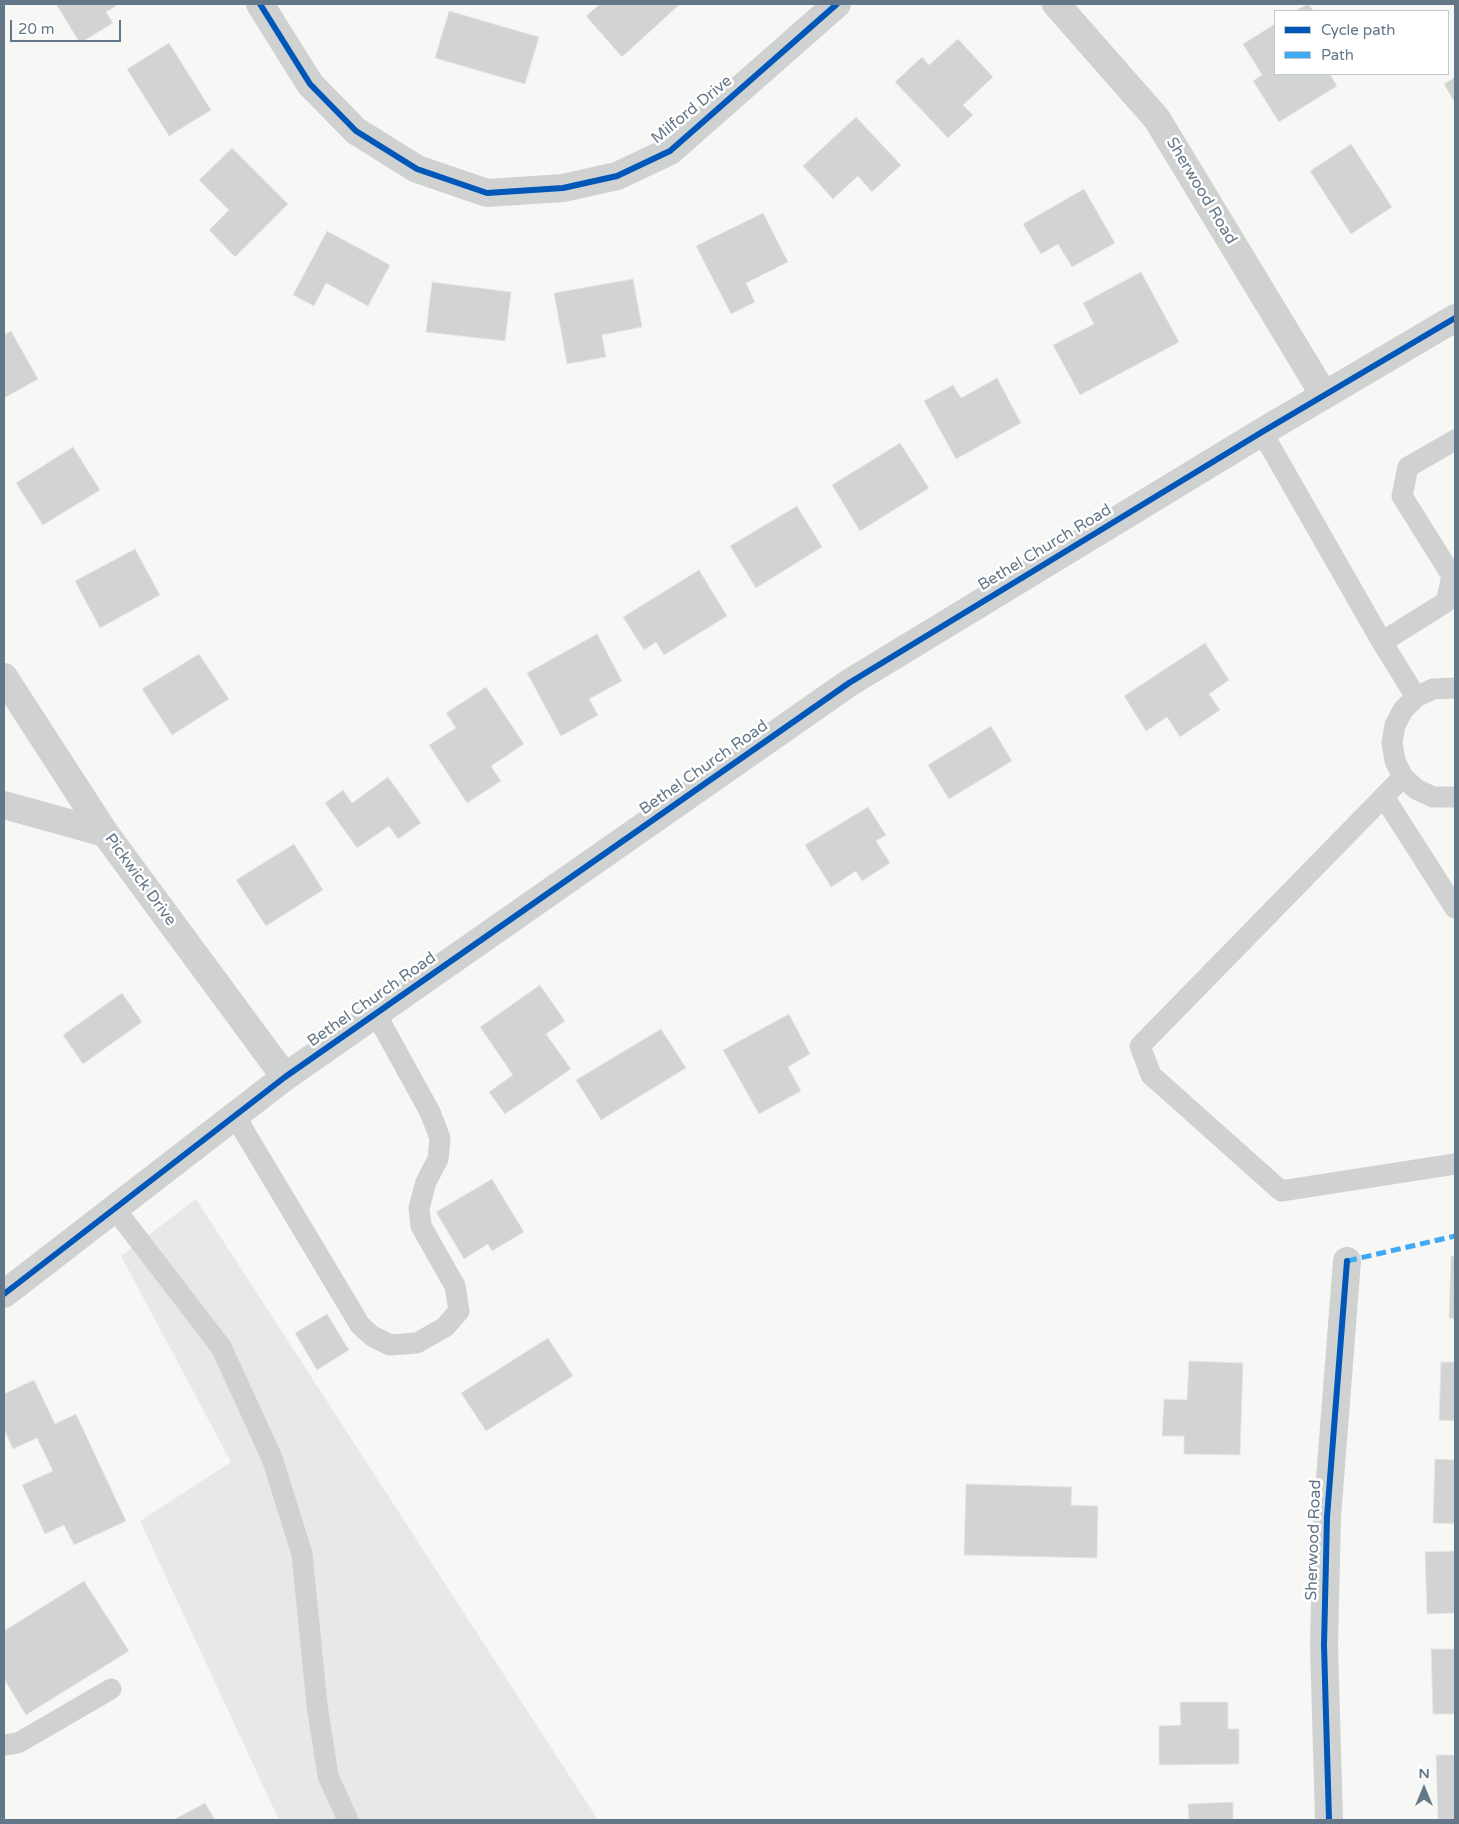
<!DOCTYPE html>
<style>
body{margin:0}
#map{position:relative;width:1459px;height:1824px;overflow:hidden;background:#f7f7f5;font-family:"Varela Round",sans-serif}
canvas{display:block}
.frame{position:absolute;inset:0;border:5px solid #647788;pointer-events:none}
.legend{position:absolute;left:1274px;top:10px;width:175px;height:65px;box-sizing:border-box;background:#fff;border:1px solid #c1c9cf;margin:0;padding:6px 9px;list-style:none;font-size:15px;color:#647788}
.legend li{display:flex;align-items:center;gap:10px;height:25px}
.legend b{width:25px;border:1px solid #c1c9cf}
.north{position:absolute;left:1399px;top:1764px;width:50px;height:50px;-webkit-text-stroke:4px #fff;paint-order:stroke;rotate:0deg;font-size:14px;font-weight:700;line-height:20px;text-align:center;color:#647788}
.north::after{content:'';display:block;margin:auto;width:18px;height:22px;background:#647788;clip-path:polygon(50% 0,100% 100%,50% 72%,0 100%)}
.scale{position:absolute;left:10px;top:20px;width:111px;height:22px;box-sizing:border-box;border:2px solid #647788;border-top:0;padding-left:6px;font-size:15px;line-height:18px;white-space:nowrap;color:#647788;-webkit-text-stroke:4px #fff;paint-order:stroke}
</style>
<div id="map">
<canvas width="1459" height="1824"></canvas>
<div class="frame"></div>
<ul class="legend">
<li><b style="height:6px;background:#0057b8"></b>Cycle path</li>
<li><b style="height:6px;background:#3fa9f5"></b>Path</li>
</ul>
<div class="north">N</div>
<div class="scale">20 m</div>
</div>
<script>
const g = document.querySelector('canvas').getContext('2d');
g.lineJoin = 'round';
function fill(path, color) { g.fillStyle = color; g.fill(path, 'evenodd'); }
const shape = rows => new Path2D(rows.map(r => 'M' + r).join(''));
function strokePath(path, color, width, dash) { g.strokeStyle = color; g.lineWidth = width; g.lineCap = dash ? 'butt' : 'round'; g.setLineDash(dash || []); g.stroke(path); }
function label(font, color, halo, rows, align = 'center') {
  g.font = font + ' "Varela Round",sans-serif'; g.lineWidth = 5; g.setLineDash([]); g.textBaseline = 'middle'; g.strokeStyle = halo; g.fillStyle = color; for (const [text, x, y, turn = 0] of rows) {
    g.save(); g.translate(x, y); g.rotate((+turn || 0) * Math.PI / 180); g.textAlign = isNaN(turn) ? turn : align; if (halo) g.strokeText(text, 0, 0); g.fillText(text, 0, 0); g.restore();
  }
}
fill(shape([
 [196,1199,598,1820,279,1820,140,1521,231,1462,121,1256]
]), '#e7e9e8');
const building = shape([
 [56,4,119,4,106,12,113,23,80,43,56,4],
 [600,4,680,4,622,57,586,16,600,4],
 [1308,4,1314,11,1295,11,1308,4],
 [449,11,539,37,525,84,435,58,449,11],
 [1275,24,1275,74,1330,74,1337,86,1279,122,1253,81,1262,75,1243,44,1275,24],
 [958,39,993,77,963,105,973,115,948,138,895,82,922,57,929,65,958,39],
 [169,43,211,110,169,136,127,69,169,43],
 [1455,77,1455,103,1444,84,1455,77],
 [856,117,901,165,872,192,858,176,833,199,803,166,856,117],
 [1351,144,1392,207,1351,234,1310,171,1351,144],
 [232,148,288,204,235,257,209,230,229,210,199,180,232,148],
 [1084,189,1115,243,1072,267,1058,244,1041,254,1023,224,1084,189],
 [763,213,788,262,746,283,755,302,731,314,696,246,763,213],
 [327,231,390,265,368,306,326,283,314,306,293,295,327,231],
 [1141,272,1179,342,1080,395,1053,345,1094,324,1083,303,1141,272],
 [633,279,642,327,602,335,606,357,567,364,554,293,633,279],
 [432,282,511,292,505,341,426,332,432,282],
 [11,331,38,379,4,398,4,335,11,331],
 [997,378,1021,423,956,459,924,401,953,385,961,398,997,378],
 [900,443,929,488,860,531,832,485,900,443],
 [73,447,100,490,43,525,16,483,73,447],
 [797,506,822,547,756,588,730,546,797,506],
 [135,549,160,595,100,628,75,581,135,549],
 [699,570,727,616,664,655,656,642,644,650,623,617,699,570],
 [597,634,622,681,589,699,598,715,561,736,527,673,597,634],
 [1205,643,1229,680,1209,694,1220,710,1180,737,1167,717,1146,731,1124,696,1205,643],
 [199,654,229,699,172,735,142,689,199,654],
 [486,687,524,744,491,766,501,781,467,803,429,745,456,728,446,713,486,687],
 [991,726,1012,761,949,799,928,765,991,726],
 [388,777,421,823,398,839,389,826,357,848,325,803,343,790,352,803,388,777],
 [868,807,886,835,876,841,890,863,862,881,856,871,831,887,805,845,868,807],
 [294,844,323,890,266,926,236,880,294,844],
 [540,985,565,1021,546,1034,571,1069,505,1114,489,1092,513,1075,480,1027,540,985],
 [122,993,142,1022,83,1064,63,1035,122,993],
 [789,1014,810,1054,788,1067,801,1091,759,1114,723,1050,789,1014],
 [661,1029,686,1068,601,1120,576,1080,661,1029],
 [492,1179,524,1232,492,1251,488,1244,464,1259,436,1212,492,1179],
 [1451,1256,1455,1256,1455,1319,1449,1318,1451,1256],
 [327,1314,349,1350,317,1370,295,1333,327,1314],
 [548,1338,573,1376,486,1431,461,1393,548,1338],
 [1189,1361,1243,1363,1240,1455,1184,1454,1184,1436,1162,1436,1164,1399,1187,1400,1189,1361],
 [1441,1362,1455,1362,1455,1421,1439,1420,1441,1362],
 [34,1380,55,1424,76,1414,126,1521,74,1545,64,1525,45,1534,22,1485,53,1471,37,1438,13,1449,4,1429,4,1394,34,1380],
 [1435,1459,1455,1460,1455,1524,1433,1523,1435,1459],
 [966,1484,1072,1487,1071,1505,1098,1506,1097,1558,964,1555,966,1484],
 [1455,1551,1455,1613,1427,1614,1425,1552,1455,1551],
 [84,1581,129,1651,26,1715,4,1679,4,1631,84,1581],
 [1431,1649,1455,1649,1455,1714,1433,1714,1431,1649],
 [1180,1702,1228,1702,1228,1729,1239,1729,1239,1764,1159,1765,1159,1726,1181,1725,1180,1702],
 [1436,1755,1455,1755,1455,1820,1438,1820,1436,1755],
 [1233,1802,1233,1820,1189,1820,1188,1804,1233,1802],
 [205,1803,215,1820,173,1820,205,1803]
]);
fill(building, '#d2d3d3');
strokePath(building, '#e6e6e5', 1);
strokePath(shape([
 [1262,432,1382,642,1416,697],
 [1382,642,1446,602,1452,576,1402,496,1408,467,1455,440],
 [1455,688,1433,689,1416,697,1403,710,1395,725,1392,743,1395,761,1403,777,1416,789,1433,797,1455,797],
 [1403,777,1140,1046,1151,1075,1281,1191,1455,1164],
 [1384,797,1455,908],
 [235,1116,360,1325,372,1336,390,1345,417,1343,445,1327,459,1311,455,1286,421,1226,419,1208,426,1182,438,1159,440,1138,430,1112,376,1014],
 [115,1209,221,1347,272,1458,302,1554,317,1705,328,1776,348,1820],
 [4,1745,18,1743,111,1689]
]), '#d0d2d2', 21);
strokePath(shape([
 [260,4,310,84,356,131,417,169,487,193,563,188,617,176,670,151,837,4],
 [1056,4,1157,119,1324,395],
 [4,677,105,833,285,1077],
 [4,805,105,833],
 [1329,1820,1324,1645,1327,1517,1347,1261]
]), '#d0d2d2', 28);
strokePath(shape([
 [4,1294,285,1077,849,683,1262,432,1455,318]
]), '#d0d2d2', 28);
strokePath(shape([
 [1347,1261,1455,1236]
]), '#3fa9f5', 5, [10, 5]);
strokePath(shape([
 [260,4,310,84,356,131,417,169,487,193,563,188,617,176,670,151,837,4],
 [4,1294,285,1077,849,683,1262,432,1455,318],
 [1329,1820,1324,1645,1327,1517,1347,1261]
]), '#0057b8', 6);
label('16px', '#647788', '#fff', [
 ["Milford Drive",692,110,-39],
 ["Sherwood Road",1201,191,59],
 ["Bethel Church Road",1045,548,-31],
 ["Bethel Church Road",704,768,-35],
 ["Pickwick Drive",140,880,54],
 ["Bethel Church Road",372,1000,-35],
 ["Sherwood Road",1314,1540,-88]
]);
</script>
